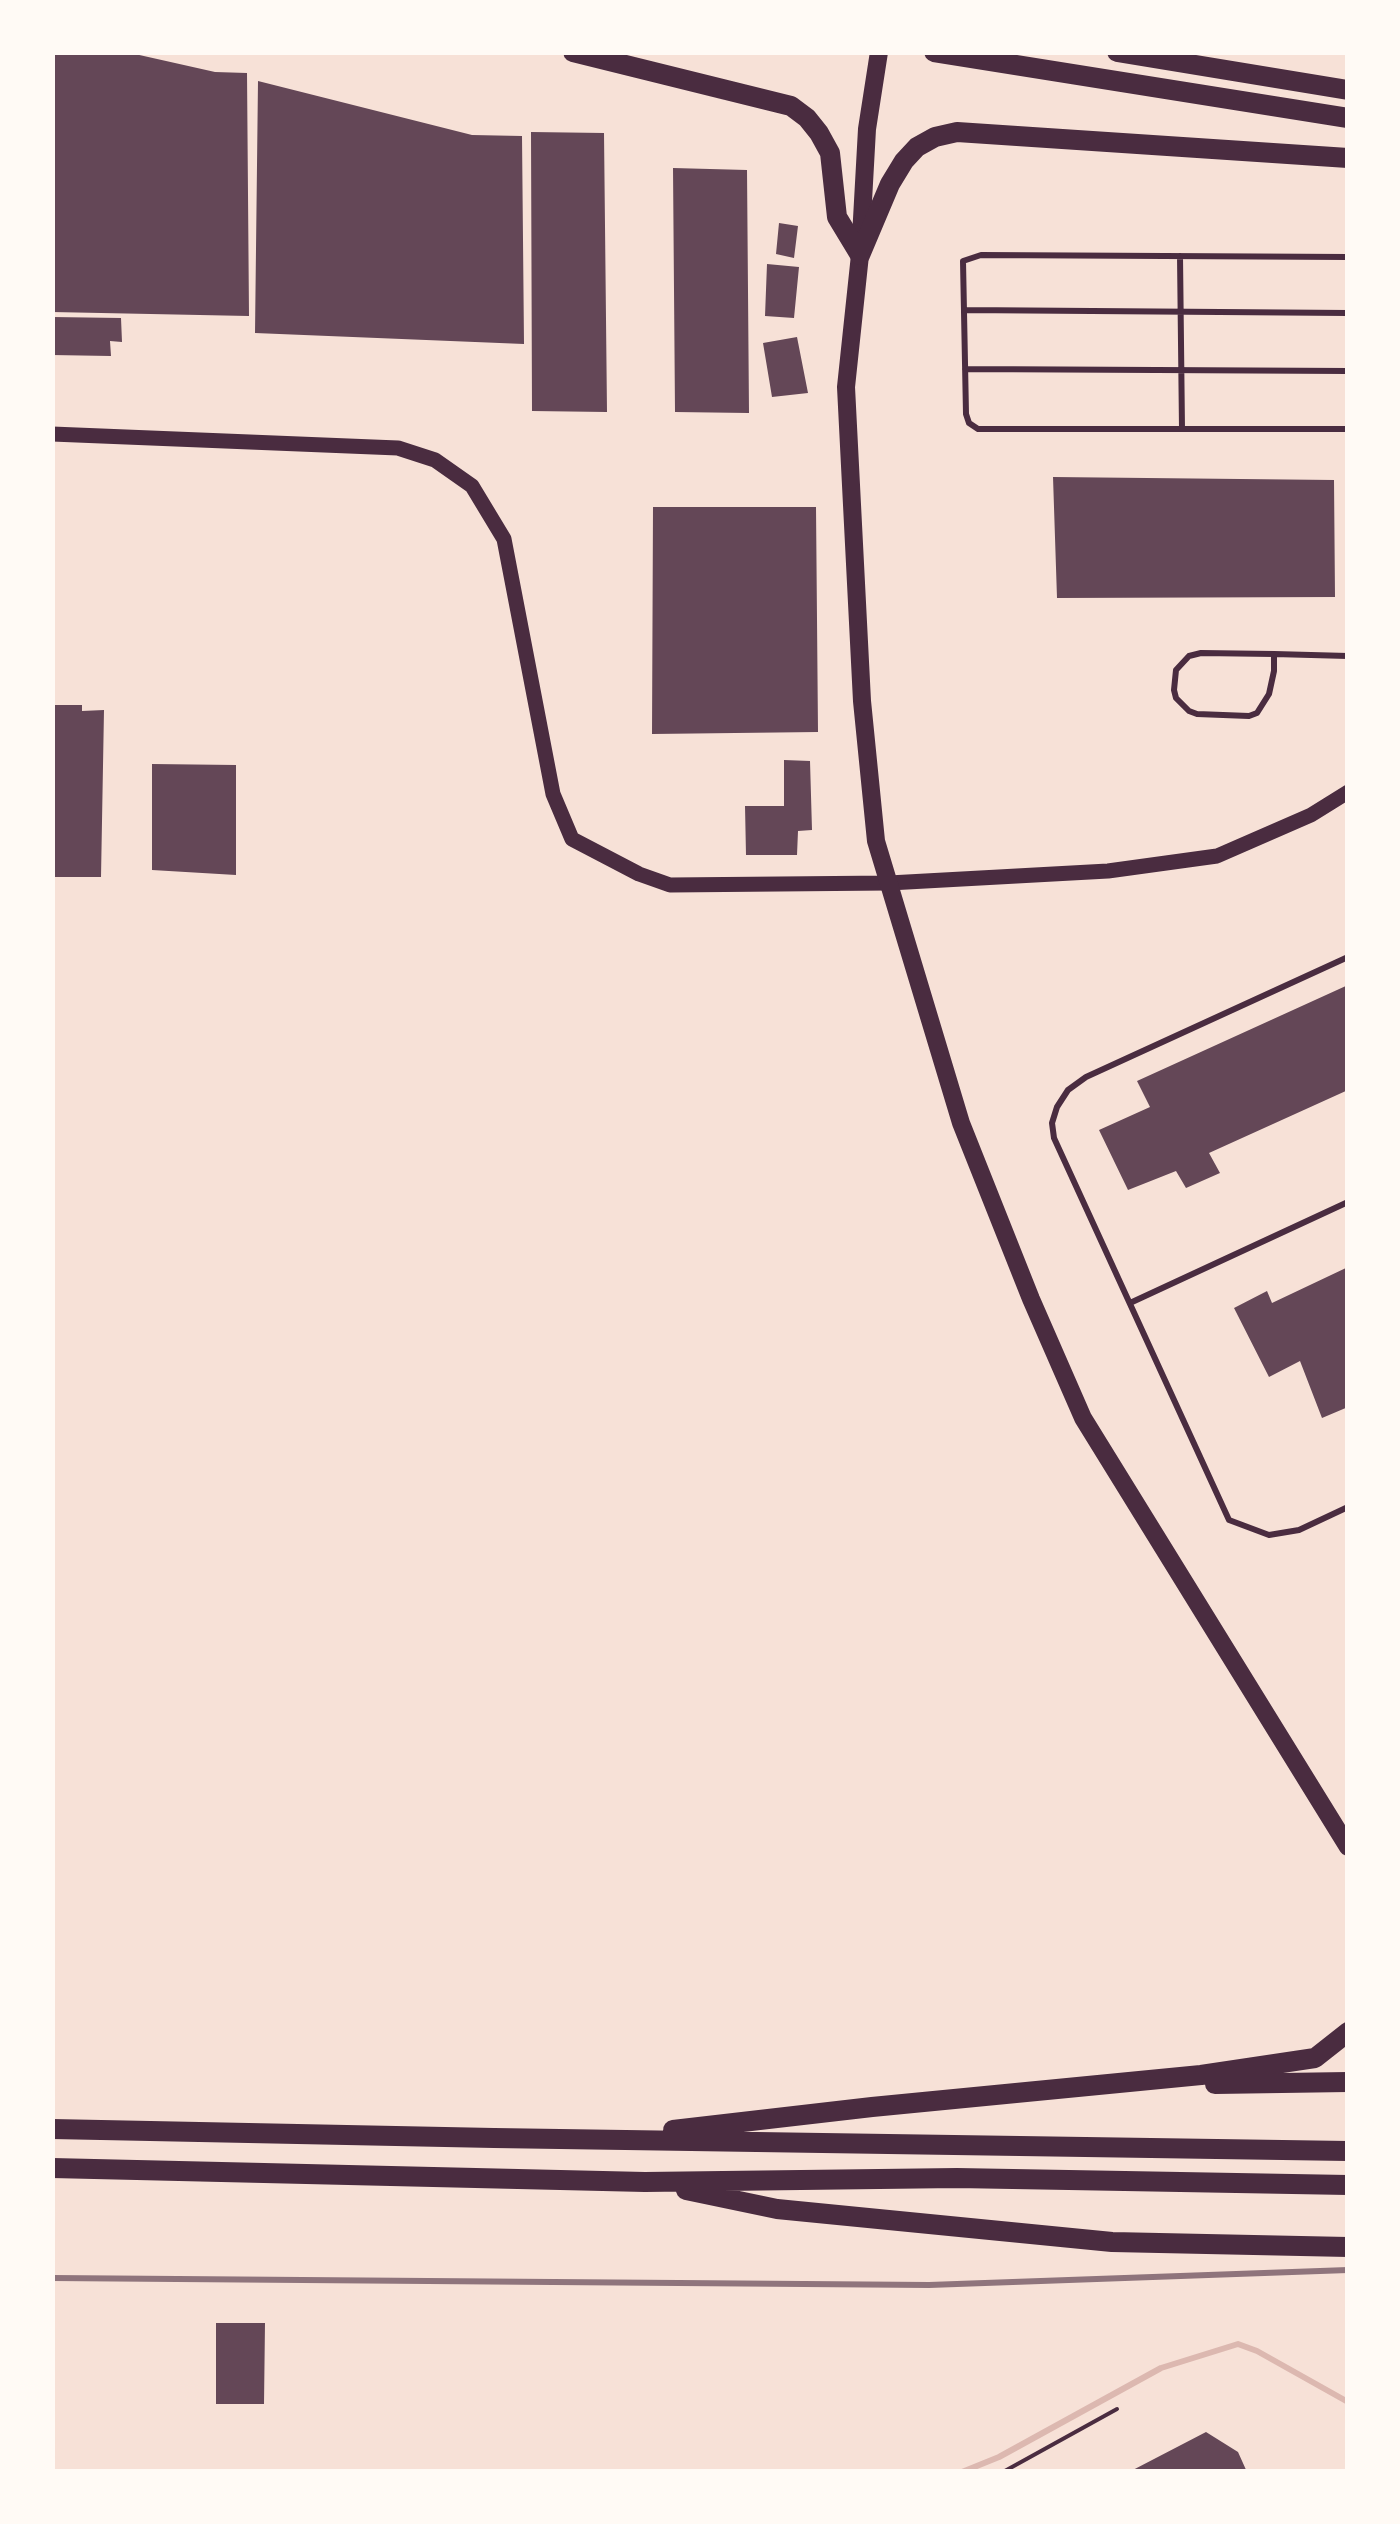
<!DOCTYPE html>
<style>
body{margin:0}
#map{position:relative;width:1400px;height:2524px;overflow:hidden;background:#f7e1d7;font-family:"Archivo Narrow",sans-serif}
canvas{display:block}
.frame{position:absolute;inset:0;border:55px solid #fffaf5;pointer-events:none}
</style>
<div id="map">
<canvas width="1400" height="2524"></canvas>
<div class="frame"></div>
</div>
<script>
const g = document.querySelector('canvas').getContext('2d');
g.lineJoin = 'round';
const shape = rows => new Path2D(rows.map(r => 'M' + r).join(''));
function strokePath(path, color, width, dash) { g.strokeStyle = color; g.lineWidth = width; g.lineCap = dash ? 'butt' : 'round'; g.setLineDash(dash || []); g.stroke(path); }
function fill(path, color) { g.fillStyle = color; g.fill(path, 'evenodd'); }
strokePath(shape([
 [962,2472,999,2457,1161,2368,1238,2344,1257,2351,1348,2402]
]), '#dcb8b0', 6);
fill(shape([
 [52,52,126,52,215,72,247,73,249,316,52,312],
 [258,81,472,135,522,136,524,344,255,333],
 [531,132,604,133,607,412,532,411],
 [673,168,747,170,749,413,675,412],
 [779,223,798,226,794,258,776,254],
 [767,264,799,267,794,318,765,316],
 [52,317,121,318,122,342,110,341,111,356,52,355],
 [797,337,808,393,772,397,763,343],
 [1053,477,1334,480,1335,597,1057,598],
 [653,507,816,507,818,732,652,734],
 [52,705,82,705,82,711,104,710,101,877,52,877],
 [784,760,810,761,812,830,798,831,797,855,746,855,745,806,784,806],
 [152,764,236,765,236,875,152,870],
 [1348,985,1348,1090,1209,1153,1220,1173,1186,1188,1176,1171,1128,1190,1099,1130,1150,1107,1137,1081],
 [1348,1267,1348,1407,1322,1418,1300,1361,1269,1377,1234,1308,1267,1291,1272,1303],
 [216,2323,265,2323,264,2404,216,2404],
 [1206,2432,1238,2452,1247,2472,1129,2472]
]), '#644757');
strokePath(shape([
 [1003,2472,1117,2409]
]), '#4a2c40', 4);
strokePath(shape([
 [1180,256,1182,429],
 [1348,257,981,255,963,261,966,414,969,423,978,429,1348,429],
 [964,310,1348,313],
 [965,369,1348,371],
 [1274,654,1274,671,1269,694,1257,713,1249,716,1197,714,1189,711,1176,698,1174,690,1176,670,1189,656,1201,653,1274,654,1348,656],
 [1348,957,1086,1077,1068,1090,1057,1107,1052,1123,1054,1138,1229,1520,1269,1535,1299,1530,1348,1507],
 [1130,1303,1348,1202]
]), '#4a2c40', 6);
strokePath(shape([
 [52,434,398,448,435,460,472,486,504,539,553,794,572,839,639,874,670,885,889,883,1108,871,1217,856,1311,815,1348,792]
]), '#4a2c40', 15);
strokePath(shape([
 [879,52,867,129,860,255,846,387,862,701,876,841,961,1123,1031,1299,1083,1418,1348,1847]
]), '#4a2c40', 18);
strokePath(shape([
 [573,52,791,106,807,118,819,133,830,153,837,217,860,255],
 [934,52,1348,118],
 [1117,52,1348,90],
 [860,255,890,184,904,161,917,147,935,137,957,132,1348,158],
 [1215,2084,1348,2082],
 [52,2129,494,2138,1348,2151],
 [673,2130,872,2107,1201,2075,1315,2058,1348,2032],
 [52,2168,645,2182,957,2178,1348,2185],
 [686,2190,777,2209,1112,2242,1348,2247]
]), '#4a2c40', 20);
strokePath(shape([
 [52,2278,929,2285,1348,2270]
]), '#8f747c', 6);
</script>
